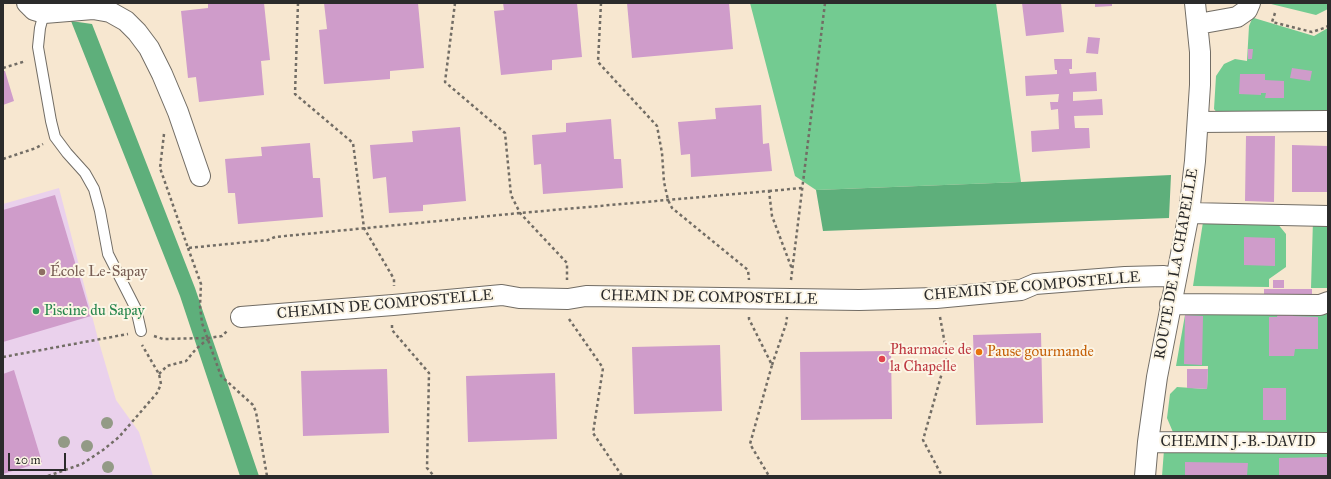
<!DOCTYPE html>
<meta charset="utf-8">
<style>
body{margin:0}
#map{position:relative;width:1331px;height:479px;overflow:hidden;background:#f7e7d0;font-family:"IM FELL Great Primer",serif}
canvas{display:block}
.frame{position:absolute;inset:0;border:4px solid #2b2b2b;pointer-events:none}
.scale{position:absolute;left:8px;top:453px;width:58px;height:18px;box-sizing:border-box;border:2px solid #2b2b2b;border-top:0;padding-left:5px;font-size:12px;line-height:14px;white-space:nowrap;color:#2b2b2b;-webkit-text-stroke:3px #fcf5e5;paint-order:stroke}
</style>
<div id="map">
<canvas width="1331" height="479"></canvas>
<div class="frame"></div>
<div class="scale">20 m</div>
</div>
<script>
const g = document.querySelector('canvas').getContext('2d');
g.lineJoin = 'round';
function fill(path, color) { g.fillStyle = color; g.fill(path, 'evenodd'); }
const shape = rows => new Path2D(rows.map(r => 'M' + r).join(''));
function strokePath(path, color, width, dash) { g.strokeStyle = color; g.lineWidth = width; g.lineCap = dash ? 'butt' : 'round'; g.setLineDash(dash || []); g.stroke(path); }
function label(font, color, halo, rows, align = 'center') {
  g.font = font + ' "IM FELL Great Primer",serif'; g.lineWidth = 4; g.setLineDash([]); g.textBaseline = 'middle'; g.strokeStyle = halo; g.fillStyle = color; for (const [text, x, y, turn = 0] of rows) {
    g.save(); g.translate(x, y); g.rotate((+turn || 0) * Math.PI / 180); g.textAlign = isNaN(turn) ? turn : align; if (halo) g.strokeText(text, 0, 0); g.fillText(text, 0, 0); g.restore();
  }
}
fill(shape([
 [59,188,98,339,116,400,139,432,153,476,3,476,3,204]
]), '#ead1ec');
fill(shape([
 [750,3,996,3,1021,182,816,190,795,176],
 [1267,3,1328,3,1328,9,1316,15],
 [1254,18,1314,36,1328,28,1328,116,1218,114,1214,109,1216,76,1224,64,1235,59,1247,61,1249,26,1252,19],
 [1313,220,1328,221,1328,288,1311,288],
 [1203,222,1277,223,1286,234,1286,267,1269,279,1269,287,1193,286],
 [1328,308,1328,438,1175,437,1167,418,1170,394,1177,387,1207,389,1208,366,1176,366,1185,315,1203,315,1204,309],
 [1328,448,1328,476,1162,476,1164,450]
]), '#73cb91');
fill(shape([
 [71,21,92,24,195,288,259,476,240,476,180,296],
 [1171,175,1169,218,823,231,816,190,1021,182]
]), '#5eaf7b');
fill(shape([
 [208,3,264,3,270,60,261,61,264,95,199,102,196,77,188,78,181,11,208,8],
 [324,3,392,3,392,4,418,3,424,68,390,71,390,79,324,84,319,30,327,29],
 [503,3,577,3,582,57,552,60,552,70,501,75,494,11,504,10],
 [627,3,729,3,733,49,632,58],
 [1022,3,1061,3,1064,32,1026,36],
 [1095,3,1112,3,1112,6,1095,7],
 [1088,37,1100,38,1098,54,1086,53],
 [1248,49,1253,49,1252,59,1248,59],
 [1054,59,1072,59,1072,69,1069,69,1070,74,1096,72,1097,91,1073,92,1073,101,1102,99,1103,115,1074,116,1075,128,1089,128,1090,148,1032,152,1031,131,1059,129,1058,109,1051,110,1050,102,1058,102,1059,94,1026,96,1025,76,1057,74,1057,70,1055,70],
 [1292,68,1312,71,1310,81,1290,78],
 [3,71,5,71,14,101,3,105],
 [1240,74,1265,74,1265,80,1284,81,1284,98,1265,98,1266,93,1261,93,1261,95,1239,94],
 [761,105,763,144,769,143,772,171,691,177,690,154,681,155,678,122,716,119,715,108],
 [611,119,614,159,621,159,623,188,543,194,541,164,534,165,532,135,566,132,566,123],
 [460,127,466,201,423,205,423,211,389,213,386,177,373,179,370,145,413,142,412,131],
 [1246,136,1275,136,1274,202,1245,201],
 [310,143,313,178,320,178,323,217,238,224,235,193,228,193,225,159,262,156,261,147],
 [1292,145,1328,146,1328,192,1292,192],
 [55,195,91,316,3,342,3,210],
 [1244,237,1275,238,1275,266,1244,265],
 [1273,280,1284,280,1284,288,1273,288],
 [1264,289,1312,289,1312,299,1264,299],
 [1278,312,1293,312,1293,316,1318,317,1318,349,1295,349,1294,356,1269,356,1269,317,1277,317],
 [1185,315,1203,316,1202,365,1184,364],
 [1041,333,1043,423,976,425,973,335],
 [720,345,722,411,634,414,632,347],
 [891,351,892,419,801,420,800,352],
 [387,369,389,433,303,436,301,371],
 [1187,369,1208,369,1207,389,1187,388],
 [14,370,42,462,3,474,3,374],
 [555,373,557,439,468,442,466,376],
 [1263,388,1286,388,1286,420,1263,420],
 [1328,457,1328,476,1279,476,1279,458],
 [1185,462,1248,463,1247,476,1185,476]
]), '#cf9cca');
const service = shape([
 [44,13,40,28,38,47,51,121,55,137,67,153,85,173,94,189,100,211,108,254,136,309,141,331]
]);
const minor = shape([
 [27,3,34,10,44,13,93,9,110,12,126,21,137,32,149,48,162,74,178,112,200,176],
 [1198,24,1237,17,1247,10,1250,3],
 [1198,122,1328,121],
 [1189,213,1328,216],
 [1170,304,1320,305,1328,302],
 [241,317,393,305,502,295,519,298,568,299,586,296,859,300,936,298,1021,290,1035,284,1125,277,1164,276,1176,278],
 [1148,442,1328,443],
 [1145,476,1148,442,1157,377,1189,213,1195,161,1200,85,1200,52,1195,3]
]);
strokePath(service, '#726d65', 12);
strokePath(minor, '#726d65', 22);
strokePath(shape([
 [298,3,295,94,353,143,364,228,394,279,394,286],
 [455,3,445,82,505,133,511,195,520,213,567,263,567,280],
 [601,3,598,62,657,126,662,153,664,182,668,200,672,208,748,270,749,280],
 [1275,13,1272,22,1312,32,1324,28,1328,26],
 [3,68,26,61],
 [164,134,160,168,188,248,268,240,275,237,520,213,769,191,772,216,792,269],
 [3,159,36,148,43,144],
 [769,191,802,188],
 [188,248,201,284,200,306,202,323,221,376,253,405,256,412,267,476],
 [791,280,825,3],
 [749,317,749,319,772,365,750,444,769,476],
 [940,317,947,355,923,440,942,476],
 [569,319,603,368,593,433,622,476],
 [392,325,392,330,429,373,427,468,434,476],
 [154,336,163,339,209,338,222,336,228,330],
 [3,357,128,334],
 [772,365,786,324,787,317],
 [159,374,167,366,186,361,196,349,209,338],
 [48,476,82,464,103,450,119,437,157,393,161,384,159,374,142,345]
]), '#726d65', 2.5, [3, 3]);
strokePath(service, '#fff', 10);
strokePath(minor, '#fff', 20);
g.fillStyle = '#939a86';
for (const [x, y] of [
 [107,423],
 [64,442],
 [87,446],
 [108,467]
]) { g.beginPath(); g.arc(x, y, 6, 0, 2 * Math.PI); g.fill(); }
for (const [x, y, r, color] of [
 [42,272,4,"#8d6e63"],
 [36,311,4,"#2e9e5b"],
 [979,352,4,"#e8710a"],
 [882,359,4,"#e0444e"]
]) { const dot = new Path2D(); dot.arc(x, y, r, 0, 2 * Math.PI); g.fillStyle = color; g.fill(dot); strokePath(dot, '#fcf5e5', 1.5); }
label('15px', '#2b2b2b', '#fcf5e5', [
 ["ROUTE DE LA CHAPELLE",1177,264,-80],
 ["CHEMIN DE COMPOSTELLE",1032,287,-5],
 ["CHEMIN DE COMPOSTELLE",709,298,1],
 ["CHEMIN DE COMPOSTELLE",385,305,-5],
 ["CHEMIN J.-B.-DAVID",1238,442]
]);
label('15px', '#785e54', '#fcf5e5', [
 ["École Le-Sapay",50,272]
], 'left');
label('15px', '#27864d', '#fcf5e5', [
 ["Piscine du Sapay",44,311]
], 'left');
label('15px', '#be3a42', '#fcf5e5', [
 ["Pharmacie de",890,350],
 ["la Chapelle",890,367]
], 'left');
label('15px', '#c56008', '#fcf5e5', [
 ["Pause gourmande",987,352]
], 'left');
</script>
